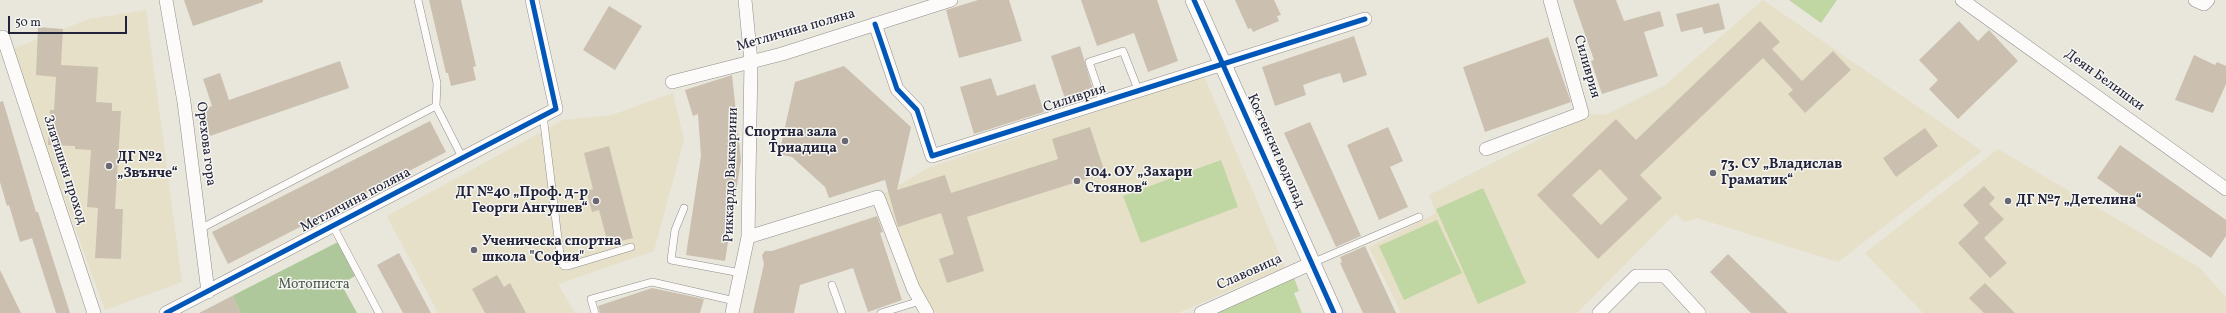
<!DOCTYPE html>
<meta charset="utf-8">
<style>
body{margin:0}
#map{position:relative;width:2226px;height:313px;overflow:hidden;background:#e9e6db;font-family:Vollkorn,serif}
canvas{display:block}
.scale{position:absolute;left:8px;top:16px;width:119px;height:18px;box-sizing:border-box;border:2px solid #22223b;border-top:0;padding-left:5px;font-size:12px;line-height:14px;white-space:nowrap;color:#22223b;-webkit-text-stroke:3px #f6f6f2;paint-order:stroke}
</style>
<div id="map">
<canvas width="2226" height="313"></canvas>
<div class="scale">50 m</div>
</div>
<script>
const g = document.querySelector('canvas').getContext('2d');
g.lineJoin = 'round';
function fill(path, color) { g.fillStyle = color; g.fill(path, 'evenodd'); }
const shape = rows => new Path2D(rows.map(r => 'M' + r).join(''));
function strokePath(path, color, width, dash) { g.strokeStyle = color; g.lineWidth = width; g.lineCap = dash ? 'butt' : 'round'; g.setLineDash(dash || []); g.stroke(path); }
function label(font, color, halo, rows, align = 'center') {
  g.font = font + ' Vollkorn,serif'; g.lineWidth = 3; g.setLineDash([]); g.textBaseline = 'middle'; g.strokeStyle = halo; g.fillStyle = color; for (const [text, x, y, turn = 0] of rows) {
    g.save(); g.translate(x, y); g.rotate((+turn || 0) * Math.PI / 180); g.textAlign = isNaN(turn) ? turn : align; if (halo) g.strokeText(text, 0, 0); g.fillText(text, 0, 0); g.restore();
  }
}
fill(shape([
 [1763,0,1982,151,1838,262,1697,218,1685,222,1675,214,1577,313,1401,313,1369,247,1436,213,1429,195,1590,114,1605,115,1665,85],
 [146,10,182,282,105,310,10,50,89,19],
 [1204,76,1285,267,1178,313,933,313,916,282,882,195,928,168],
 [673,93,684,140,654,251,558,284,575,313,438,313,387,216,563,120,612,115],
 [1998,149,2200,268,2226,297,2226,313,1923,313,1865,253]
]), '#e6e0c9');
fill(shape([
 [1789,0,1837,0,1821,23],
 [1221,160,1238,207,1141,243,1123,196],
 [1483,188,1526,283,1478,304,1436,209],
 [1437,220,1462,273,1404,300,1379,246],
 [1294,278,1299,291,1294,293,1302,313,1209,313]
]), '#c0d6a3');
fill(shape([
 [338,242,355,276,341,284,357,313,241,313,232,296]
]), '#aec79b');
fill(shape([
 [184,0,263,0,263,2,193,26],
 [429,0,461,0,476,66,473,67,476,80,451,86,448,73,446,73],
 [978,0,1009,0,1022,41,959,58,946,10],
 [1081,0,1157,0,1178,61,1148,72,1134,33,1097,46],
 [1235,0,1274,0,1281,15,1277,16,1279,21,1253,32,1251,28,1248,29],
 [1573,0,1616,0,1624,21,1660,11,1664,26,1644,32,1658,76,1602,94,1591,61,1594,60],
 [1719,3,1725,29,1704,34,1702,27,1681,32,1676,14],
 [609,6,642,26,615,70,583,50],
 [1760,21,1780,42,1772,49,1802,81,1833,51,1851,70,1805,113,1788,94,1793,90,1763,58,1640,175,1662,198,1598,259,1537,195,1616,119,1636,140],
 [1600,169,1628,199,1601,225,1572,195],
 [1959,21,1978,41,1989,30,2018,61,1958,119,1929,89,1938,80,1919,60],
 [38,27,63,29,61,65,98,67,96,102,112,103,112,111,121,111,115,209,123,209,121,259,95,258,98,208,87,207,91,150,75,149,75,146,48,145,50,110,54,110,56,77,36,75],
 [1354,36,1367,75,1343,83,1340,73,1323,78,1303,85,1306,95,1275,106,1262,67],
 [1548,37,1571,102,1485,132,1463,67],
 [1080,46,1094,93,1066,102,1051,56],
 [2194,55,2215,65,2217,62,2226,66,2226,84,2213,113,2175,100],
 [340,61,349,88,210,136,201,110,212,106,203,79,220,73,229,100],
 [844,66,911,127,897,190,945,175,951,193,1058,159,1052,139,1090,127,1105,173,967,217,984,271,947,283,939,259,954,254,941,213,898,227,885,180,829,198,825,187,792,157,779,154,795,82],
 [732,75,741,160,725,261,686,255,701,156,698,114,693,116,685,90],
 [991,78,997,96,1035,84,1044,112,974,134,960,87],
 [3,101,36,212,38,212,70,313,56,313,32,238,20,242,9,205,7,206,0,182,0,102],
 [430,121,446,152,228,264,212,232],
 [1310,122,1361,236,1336,247,1284,133],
 [1388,127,1403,161,1390,167,1408,207,1379,220,1347,145],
 [1925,128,1938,146,1896,177,1883,158],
 [2120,145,2226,220,2226,236,2211,258,2097,178],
 [609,146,633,238,608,244,599,210,592,212,586,191,593,189,584,153],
 [1984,186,1995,198,1989,204,2004,219,1984,238,2007,263,1990,278,1958,243,1979,223,1963,205],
 [877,216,883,232,880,233,902,300,868,312,853,268,800,285,794,313,753,313,764,264,762,255,765,251,772,251],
 [1365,246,1396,313,1363,313,1340,263,1342,262,1340,257],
 [399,253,431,313,403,313,377,265],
 [1728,254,1788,313,1751,313,1710,272],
 [0,270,21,313,0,313],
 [497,275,504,287,510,283,526,313,485,313,472,289],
 [1985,283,2015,313,1984,313,1969,298],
 [652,288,704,299,700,313,600,313,598,306],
 [232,296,241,313,199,313]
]), '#cbc0af');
const service = shape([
 [418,0,437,83,436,106,463,159],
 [1103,103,1089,62,1123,51,1139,92],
 [543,115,561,263,564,266,568,266,631,247],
 [684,208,675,230,671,260,741,273],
 [333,226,379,313],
 [200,229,436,106],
 [1312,263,1419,217],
 [832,285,842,313],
 [595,313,591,299,652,282,735,301],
 [881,313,920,301]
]);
const minor = shape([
 [166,0,184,102,208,292],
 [1962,0,2226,189],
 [2195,0,2204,4,2208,0],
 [875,24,897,89,917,110,932,156,1365,19],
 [0,39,3,37,94,313],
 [672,82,782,54,951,0],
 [1486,149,1582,113,1550,0],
 [748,237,878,197,913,288,927,313],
 [166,313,556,109,532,0],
 [732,313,748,237,751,61,745,0],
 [1201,313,1312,263],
 [1599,313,1636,276,1665,276,1699,313]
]);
const tertiary = shape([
 [1194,0,1334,313]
]);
strokePath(service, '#8f8e8c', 8);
strokePath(minor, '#8f8e8c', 14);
strokePath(tertiary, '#8f8e8c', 18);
strokePath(service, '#fcfbfa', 7);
strokePath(minor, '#fcfbfa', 13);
strokePath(tertiary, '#fcfbfa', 17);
strokePath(shape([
 [1194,0,1334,313],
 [875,24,897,89,917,110,932,156,1365,19],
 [166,313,556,109,532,0]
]), '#0057b8', 5);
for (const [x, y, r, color] of [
 [845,141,4,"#686773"],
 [109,166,4,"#686773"],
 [1713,173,4,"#686773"],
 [1077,181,4,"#686773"],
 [596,201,4,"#686773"],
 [2008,201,4,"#686773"],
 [474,250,4,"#686773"]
]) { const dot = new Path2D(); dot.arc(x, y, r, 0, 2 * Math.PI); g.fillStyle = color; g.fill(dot); strokePath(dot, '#f6f6f2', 1.5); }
label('14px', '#22223b', '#f6f6f2', [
 ["Метличина поляна",796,31,-16],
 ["Силиврия",1586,67,74],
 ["Деян Белишки",2104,81,36],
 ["Силиврия",1075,99,-18],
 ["Орехова гора",205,144,83],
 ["Костенски водопад",1275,151,66],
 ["Златишки проход",64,170,72],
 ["Риккардо Ваккарини",732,175,-88],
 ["Метличина поляна",356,201,-28],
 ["Славовица",1250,273,-24]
]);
label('bold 14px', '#22223b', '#f6f6f2', [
 ["Спортна зала",837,133,"right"],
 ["Триадица",837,149,"right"],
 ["ДГ №2",117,158],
 ["„Звънче“",117,174],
 ["73. СУ „Владислав",1721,165],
 ["Граматик“",1721,181],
 ["104. ОУ „Захари",1085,173],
 ["Стоянов“",1085,189],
 ["ДГ №40 „Проф. д-р",588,193,"right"],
 ["Георги Ангушев“",588,209,"right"],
 ["ДГ №7 „Детелина“",2016,201],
 ["Ученическа спортна",482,242],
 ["школа \"София\"",482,258]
], 'left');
label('14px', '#4d5c4f', '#f6f6f2', [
 ["Мотописта",314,285]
]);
</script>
